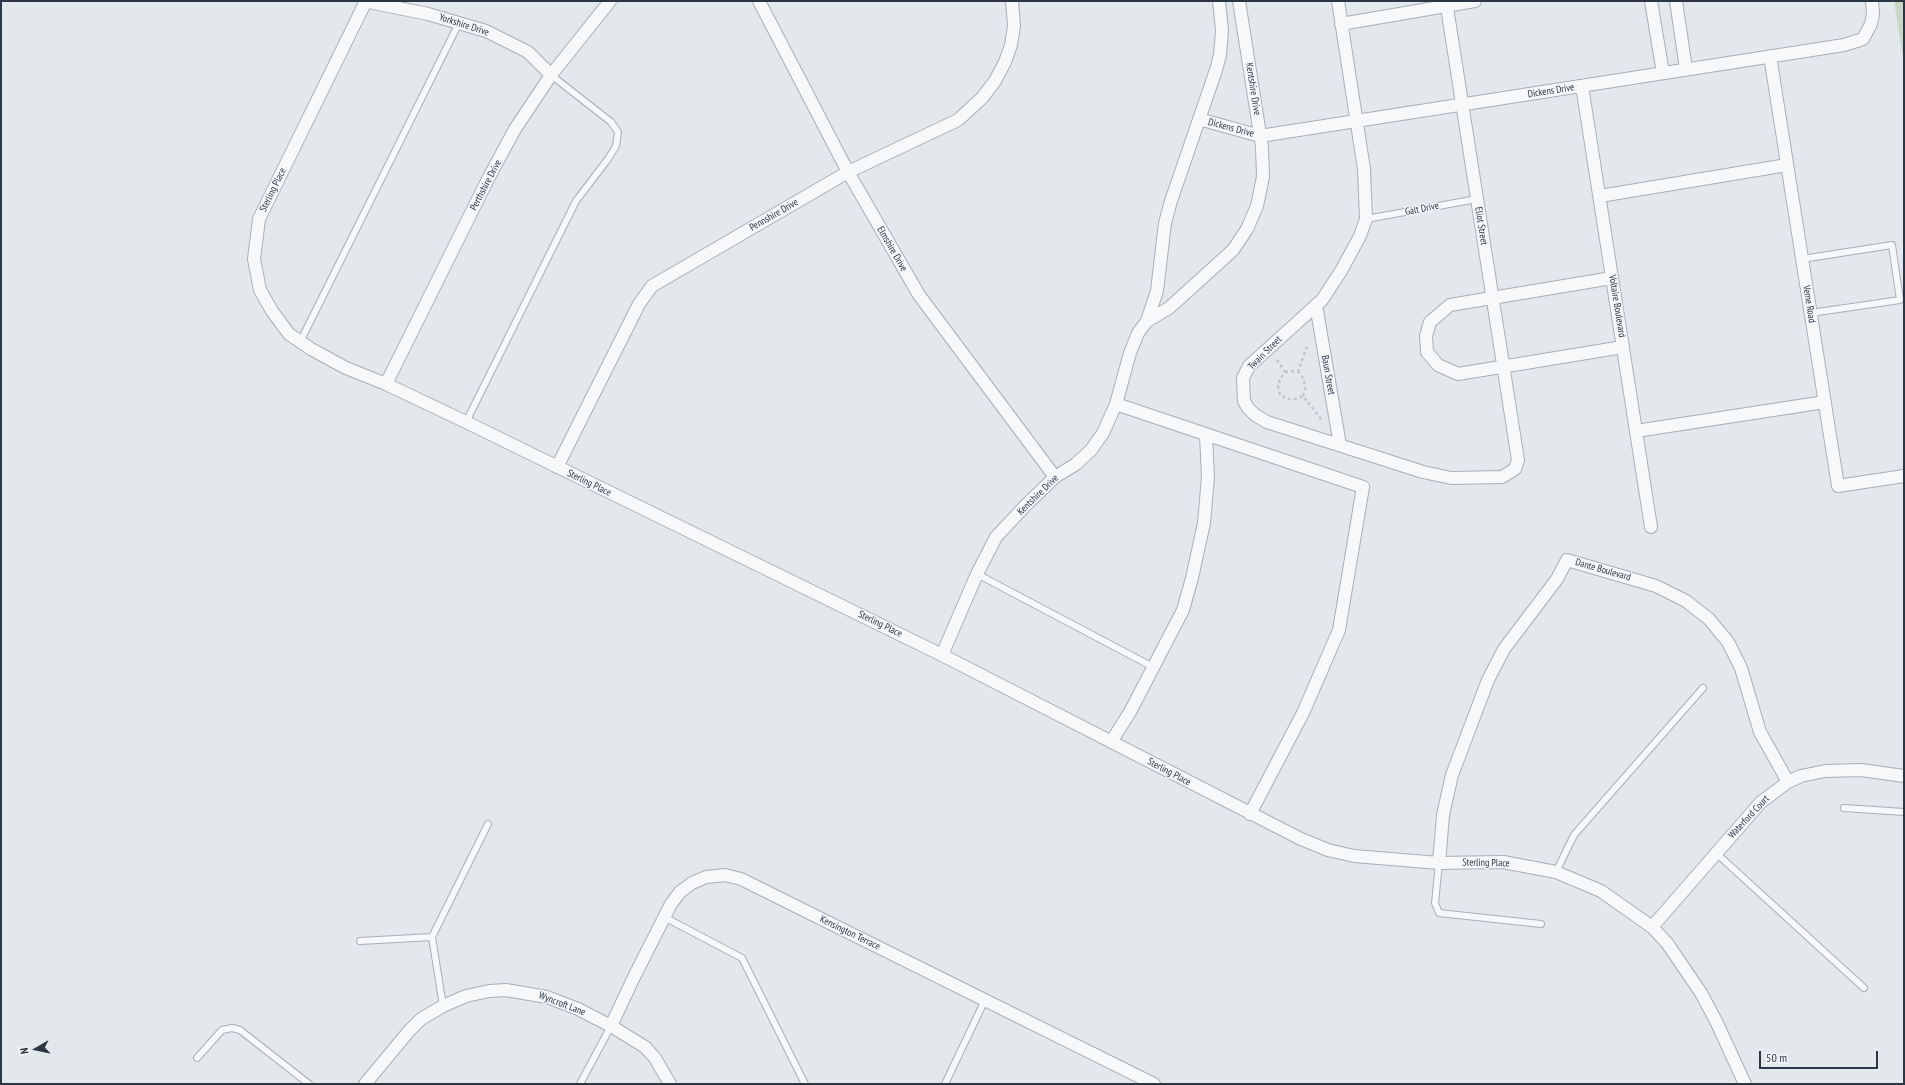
<!DOCTYPE html>
<style>
body{margin:0}
#map{position:relative;width:1905px;height:1085px;overflow:hidden;background:#e3e8ec;font-family:"PT Sans Narrow",sans-serif}
canvas{display:block}
.frame{position:absolute;inset:0;border:2px solid #2b3744;pointer-events:none}
.north{position:absolute;left:16px;top:1029px;width:40px;height:40px;-webkit-text-stroke:3px #f3f6f9;paint-order:stroke;rotate:261deg;font-size:11px;font-weight:700;line-height:16px;text-align:center;color:#2b3744}
.north::after{content:'';display:block;margin:auto;width:14px;height:18px;background:#2b3744;clip-path:polygon(50% 0,100% 100%,50% 72%,0 100%)}
.scale{position:absolute;left:1759px;top:1051px;width:119px;height:18px;box-sizing:border-box;border:2px solid #2b3744;border-top:0;padding-left:5px;font-size:12px;line-height:14px;white-space:nowrap;color:#2b3744;-webkit-text-stroke:3px #f3f6f9;paint-order:stroke}
</style>
<div id="map">
<canvas width="1905" height="1085"></canvas>
<div class="frame"></div>
<div class="north">N</div>
<div class="scale">50 m</div>
</div>
<script>
const g = document.querySelector('canvas').getContext('2d');
g.lineJoin = 'round';
function fill(path, color) { g.fillStyle = color; g.fill(path, 'evenodd'); }
const shape = rows => new Path2D(rows.map(r => 'M' + r).join(''));
function strokePath(path, color, width, dash) { g.strokeStyle = color; g.lineWidth = width; g.lineCap = dash ? 'butt' : 'round'; g.setLineDash(dash || []); g.stroke(path); }
function label(font, color, halo, rows, align = 'center') {
  g.font = font + ' "PT Sans Narrow",sans-serif'; g.lineWidth = 3; g.setLineDash([]); g.textBaseline = 'middle'; g.strokeStyle = halo; g.fillStyle = color; for (const [text, x, y, turn = 0] of rows) {
    g.save(); g.translate(x, y); g.rotate((+turn || 0) * Math.PI / 180); g.textAlign = isNaN(turn) ? turn : align; if (halo) g.strokeText(text, 0, 0); g.fillText(text, 0, 0); g.restore();
  }
}
fill(shape([
 [1894,1,1904,1,1904,65]
]), '#cbd6c4');
const service = shape([
 [1366,219,1477,199],
 [1802,259,1892,245,1900,300,1811,313],
 [300,342,459,23],
 [466,422,576,201,608,159,616,146,618,132,611,122,551,75],
 [977,574,1153,667],
 [1844,808,1904,812],
 [1716,853,1864,988],
 [1439,863,1435,903,1439,913,1541,924],
 [1556,872,1574,835,1703,688],
 [664,917,742,958,805,1084],
 [432,937,488,824],
 [360,941,432,937,443,1006],
 [197,1058,222,1030,232,1028,240,1030,309,1084],
 [580,1084,611,1026],
 [945,1084,985,1000]
]);
const minor = shape([
 [364,1,428,14,486,31,528,52,551,75],
 [366,1,259,219,254,259,260,290,272,311,289,334,311,349,346,368,386,384,466,422,942,655,1301,839,1328,850,1354,856,1439,863,1503,862,1556,872,1601,891,1652,927,1667,943,1701,993,1716,1021,1745,1084],
 [759,1,848,172,919,295,1055,477],
 [1338,1,1364,169,1366,219,1360,236,1341,271,1322,300,1249,366,1243,378,1244,401,1248,408,1255,415,1267,422,1423,472,1451,478,1502,477,1515,469,1518,460,1446,1],
 [1651,1,1663,73],
 [1676,1,1686,69],
 [1341,24,1475,1],
 [1770,56,1838,486,1904,476],
 [1582,86,1651,527],
 [1199,119,1260,136,1844,45,1863,39,1871,24,1873,14,1872,1],
 [1600,196,1787,165],
 [1612,278,1450,305,1430,322,1426,336,1427,352,1438,365,1458,374,1623,347],
 [1316,305,1340,445],
 [1147,321,1169,308,1233,250,1247,229,1257,206,1263,177,1262,147,1239,1],
 [386,384,489,177,515,129,551,75,610,1],
 [1116,404,1363,487,1339,630,1303,713,1250,814],
 [1636,431,1825,402],
 [557,467,639,304,652,286,848,172,958,120,982,98,995,81,1005,62,1011,45,1014,26,1012,1],
 [942,655,977,574,996,537,1025,506,1055,477,1076,464,1091,450,1103,433,1116,404,1130,353,1138,333,1147,321,1157,291,1165,223,1171,201,1216,70,1220,55,1222,30,1219,1],
 [1111,742,1130,712,1183,610,1192,578,1204,523,1208,477,1206,435],
 [1439,863,1443,815,1452,775,1488,680,1504,649,1557,579,1567,560,1656,586,1686,601,1709,619,1728,642,1741,668,1760,732,1788,782],
 [1652,927,1761,802,1788,782,1801,776,1825,771,1861,770,1904,776],
 [611,1026,634,977,671,904,680,892,692,883,706,877,725,875,741,879,1154,1084],
 [365,1084,409,1031,421,1019,443,1006,466,996,489,991,506,990,547,997,578,1009,611,1026,645,1047,655,1058,670,1084]
]);
strokePath(service, '#a8afb6', 8);
strokePath(minor, '#a8afb6', 14);
strokePath(shape([
 [1277,360,1285,372,1280,379,1278,386,1280,394,1287,399,1296,399,1303,396,1321,419],
 [1298,371,1304,379,1305,389,1303,396],
 [1285,372,1298,371,1308,344]
]), '#c1c6cb', 2.5, [3, 3]);
strokePath(service, '#f6f8fa', 6);
strokePath(minor, '#f6f8fa', 12);
label('10px', '#2b3744', '#f3f6f9', [
 ["Yorkshire Drive",464,25,18],
 ["Kentshire Drive",1253,89,81],
 ["Dickens Drive",1551,91,-9],
 ["Dickens Drive",1231,128,15],
 ["Perthshire Drive",486,185,-62],
 ["Sterling Place",273,190,-64],
 ["Galt Drive",1422,209,-11],
 ["Pennshire Drive",774,215,-30],
 ["Eliot Street",1481,226,81],
 ["Elmshire Drive",892,249,60],
 ["Veme Road",1809,304,81],
 ["Voltaire Boulevard",1617,306,81],
 ["Twain Street",1265,353,-45],
 ["Baun Street",1328,375,80],
 ["Sterling Place",589,483,26],
 ["Kentshire Drive",1038,495,-44],
 ["Dante Boulevard",1603,570,16],
 ["Sterling Place",880,624,26],
 ["Sterling Place",1169,772,28],
 ["Waterford Court",1749,817,-47],
 ["Sterling Place",1486,863,1],
 ["Kensington Terrace",850,933,26],
 ["Wyncroft Lane",562,1004,21]
]);
</script>
